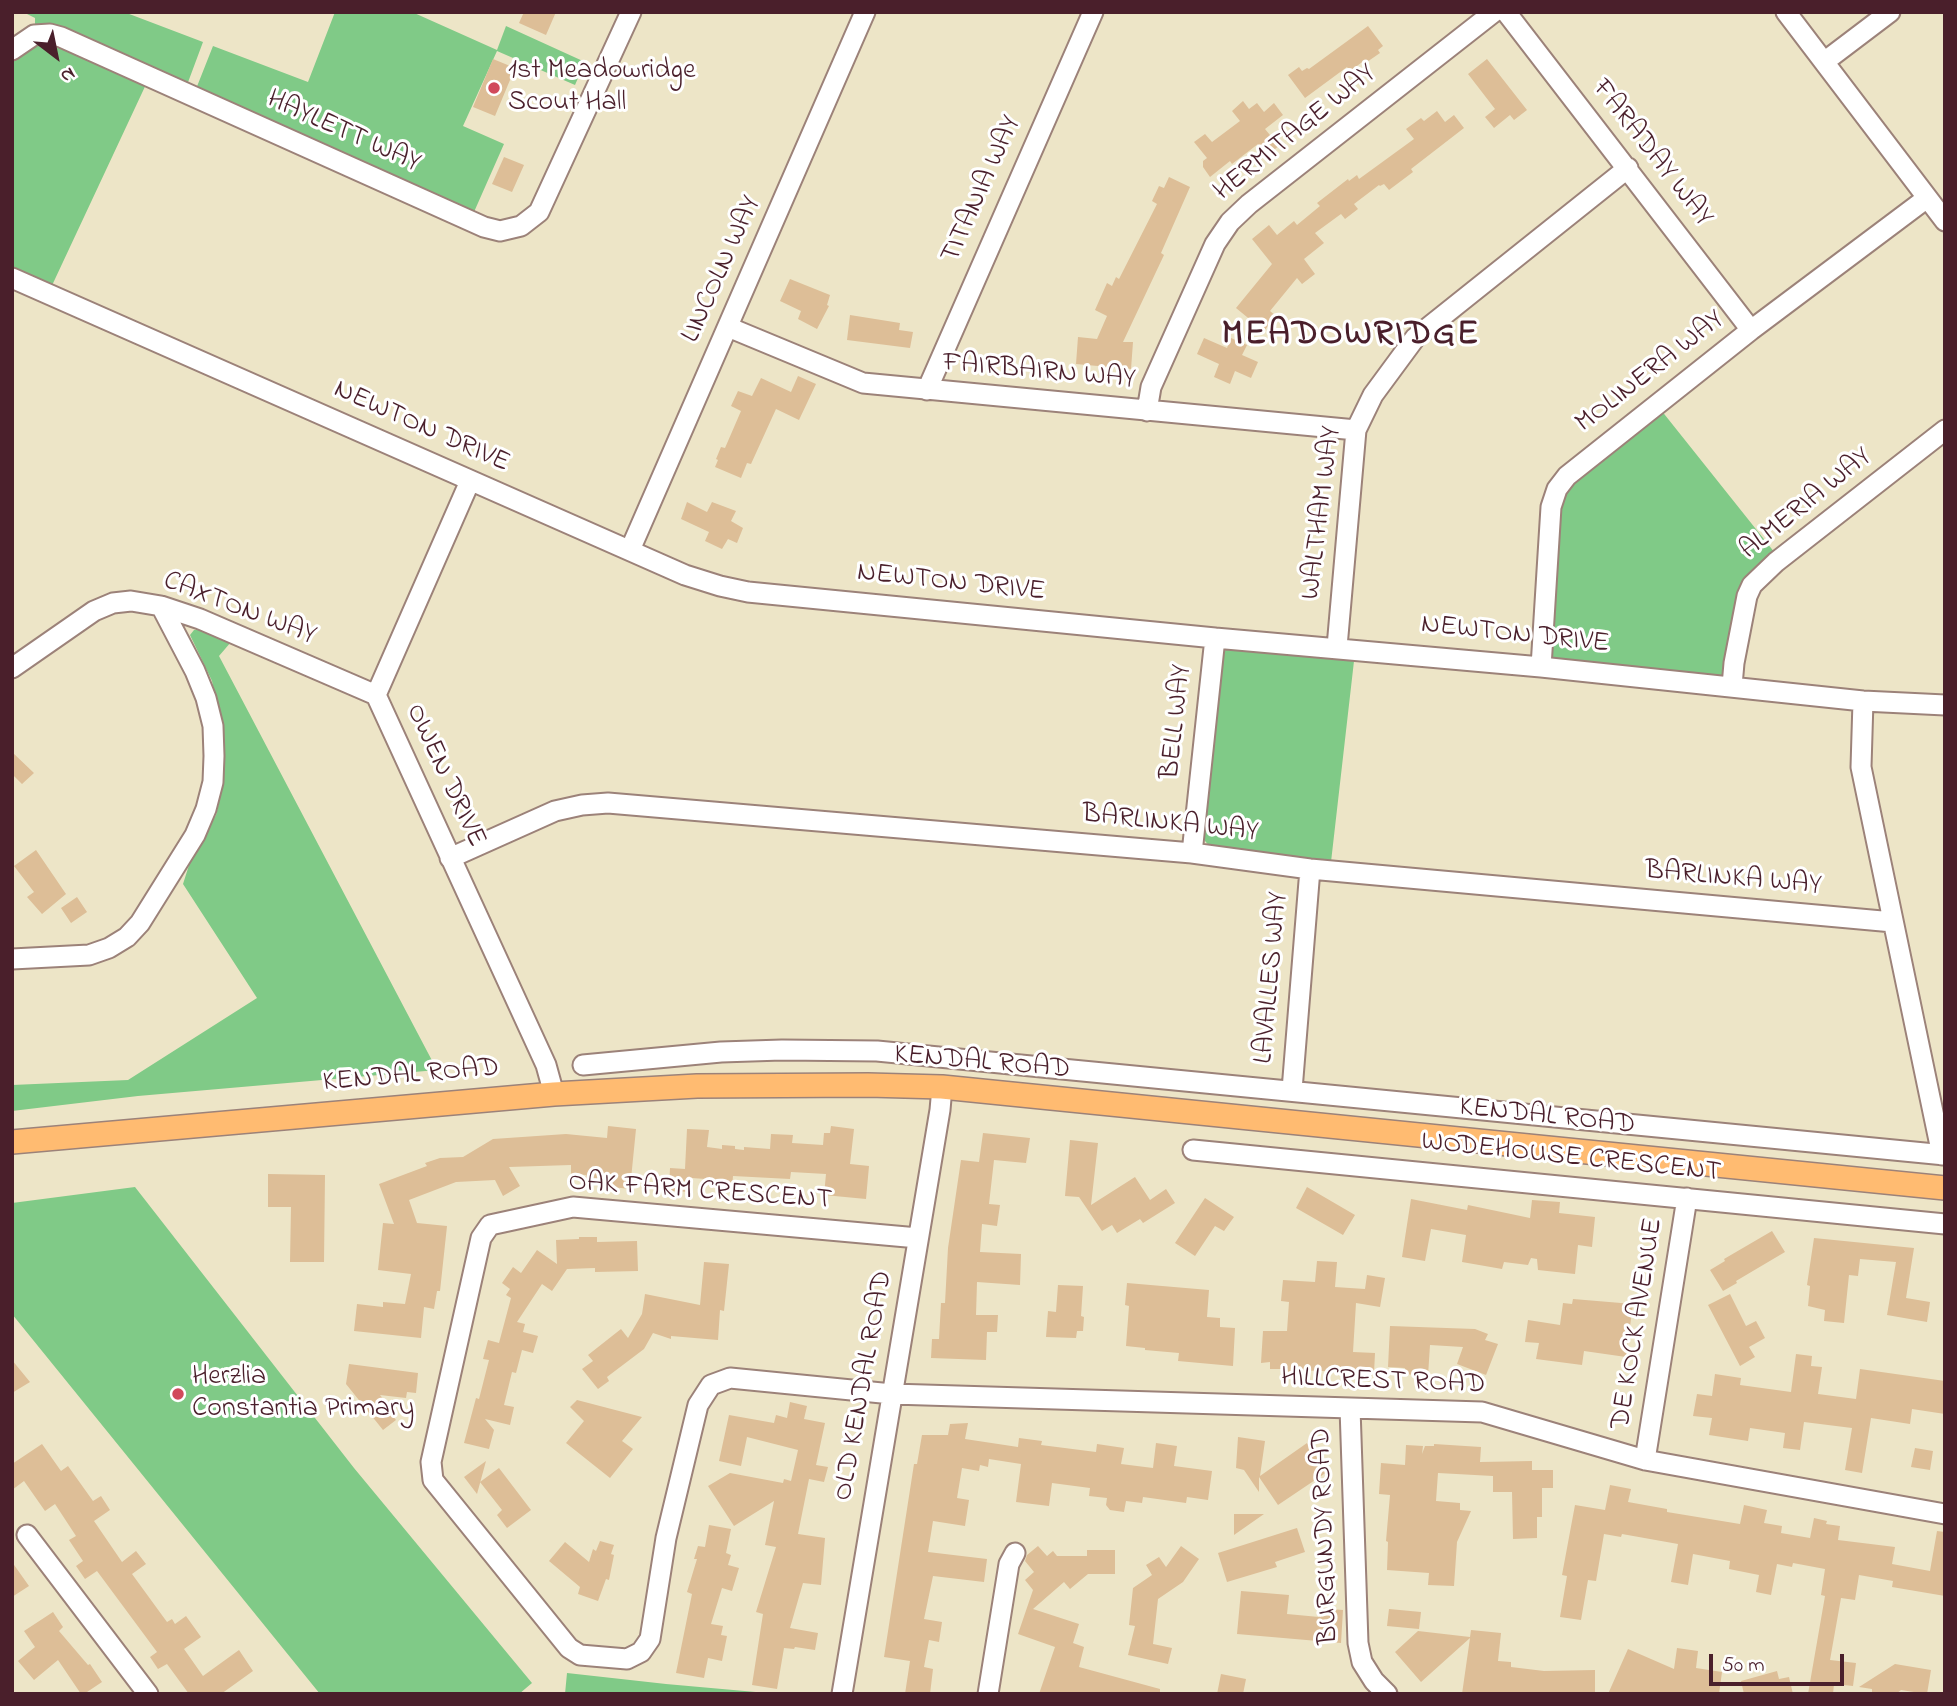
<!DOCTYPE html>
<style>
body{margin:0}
#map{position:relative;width:1957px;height:1706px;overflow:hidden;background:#ede5c7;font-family:"Indie Flower",sans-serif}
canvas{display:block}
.frame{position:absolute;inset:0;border:14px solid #4a1f2b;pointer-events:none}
.north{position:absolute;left:21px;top:21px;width:70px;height:70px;-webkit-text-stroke:5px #fff;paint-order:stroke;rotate:148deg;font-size:19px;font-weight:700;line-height:28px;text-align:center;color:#4a1f2b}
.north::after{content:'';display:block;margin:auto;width:24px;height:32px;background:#4a1f2b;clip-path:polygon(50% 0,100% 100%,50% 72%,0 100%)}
.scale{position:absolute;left:1709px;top:1654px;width:135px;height:32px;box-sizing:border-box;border:4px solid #4a1f2b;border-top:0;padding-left:9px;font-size:21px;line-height:24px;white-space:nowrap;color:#4a1f2b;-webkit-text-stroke:5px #fff;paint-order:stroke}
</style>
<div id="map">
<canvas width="1957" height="1706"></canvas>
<div class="frame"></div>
<div class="north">N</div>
<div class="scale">50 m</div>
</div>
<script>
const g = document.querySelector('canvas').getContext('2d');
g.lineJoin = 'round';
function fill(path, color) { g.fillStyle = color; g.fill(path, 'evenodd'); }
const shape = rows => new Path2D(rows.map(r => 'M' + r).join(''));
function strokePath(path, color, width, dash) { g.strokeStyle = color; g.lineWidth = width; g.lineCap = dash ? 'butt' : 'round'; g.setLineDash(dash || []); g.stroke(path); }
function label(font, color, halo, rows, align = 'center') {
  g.font = font + ' "Indie Flower",sans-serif'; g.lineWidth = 6; g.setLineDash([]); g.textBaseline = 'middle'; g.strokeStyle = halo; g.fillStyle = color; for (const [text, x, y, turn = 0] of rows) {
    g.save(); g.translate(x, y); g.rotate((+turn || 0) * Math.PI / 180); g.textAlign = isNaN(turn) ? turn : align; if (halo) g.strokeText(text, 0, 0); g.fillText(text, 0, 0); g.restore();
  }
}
fill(shape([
 [23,12,124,12,203,42,187,85,58,27,48,23,35,25,35,18],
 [335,12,412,12,497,50,506,26,585,62,575,85,497,51,463,126,504,144,474,212,196,89,213,46,308,82],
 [34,35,149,78,48,294,12,278,12,50],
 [1657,405,1779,558,1753,578,1731,686,1541,667,1556,500],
 [194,630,202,630,231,642,219,656,437,1070,138,1096,12,1111,12,1085,128,1080,257,998,183,884,190,862,216,815,223,785,225,746,212,681,190,635],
 [1229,649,1354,661,1331,862,1212,849,1205,841,1203,829,1222,652],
 [135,1187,354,1468,532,1683,519,1694,320,1694,12,1314,12,1203],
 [567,1673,666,1684,767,1693,565,1694]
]), '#80ca87');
fill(shape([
 [524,12,556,12,546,35,519,23],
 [1368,26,1383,46,1378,50,1380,53,1367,62,1365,60,1350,71,1347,67,1305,98,1288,75,1299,67,1302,71,1307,68,1309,69],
 [493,59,515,68,495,116,473,107],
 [1487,59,1527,110,1514,120,1510,115,1494,128,1485,117,1495,109,1468,74],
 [1243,101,1249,109,1257,103,1264,112,1274,103,1283,115,1265,129,1279,146,1267,155,1258,144,1232,164,1230,161,1210,177,1203,167,1203,161,1207,158,1194,142,1205,134,1212,142,1240,121,1232,111],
 [1437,111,1445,122,1454,115,1464,128,1411,169,1413,172,1389,190,1384,184,1380,186,1379,185,1354,204,1358,209,1345,219,1341,214,1315,233,1324,243,1304,259,1315,274,1302,284,1297,278,1270,311,1276,316,1264,331,1236,308,1272,264,1252,239,1269,225,1277,235,1294,221,1297,225,1320,206,1317,203,1348,179,1349,181,1357,175,1359,179,1414,139,1406,129,1421,118,1424,121],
 [504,157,524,165,512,192,492,184],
 [1169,177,1190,187,1161,253,1164,255,1123,342,1133,342,1131,369,1076,364,1078,337,1097,339,1107,316,1095,310,1107,283,1112,286,1116,277,1119,279,1157,204,1152,201,1159,186,1164,188],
 [790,279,830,295,827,305,829,306,817,329,798,319,801,311,780,301],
 [850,315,900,323,899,330,913,332,910,348,847,340],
 [1204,338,1227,348,1231,338,1247,345,1242,355,1258,362,1251,378,1235,371,1230,384,1214,377,1219,364,1197,354],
 [798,376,816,384,799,420,776,409,751,464,747,463,741,478,715,467,718,460,716,459,721,447,725,448,741,411,731,406,738,391,752,396,761,378,791,392],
 [687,502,707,512,712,502,736,511,731,521,743,528,737,543,728,539,722,549,705,541,709,532,681,519],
 [12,752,34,773,22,784,12,774],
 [36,850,66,894,42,914,27,897,34,892,14,866],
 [77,897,87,912,71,923,61,908],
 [608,1126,636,1129,630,1189,585,1184,586,1175,571,1174,571,1165,509,1167,520,1186,503,1196,495,1180,456,1182,409,1200,417,1223,447,1226,440,1291,437,1291,434,1309,424,1307,421,1338,354,1331,357,1304,383,1307,383,1302,405,1304,411,1274,378,1270,383,1223,394,1224,379,1184,427,1166,425,1163,440,1158,463,1157,493,1139,566,1134,607,1138],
 [831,1126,854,1129,850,1164,869,1166,866,1199,824,1195,826,1174,791,1172,790,1179,733,1176,732,1188,719,1187,719,1180,692,1178,691,1192,669,1191,670,1168,685,1169,687,1129,709,1130,707,1147,722,1149,722,1145,735,1146,735,1149,744,1150,744,1147,770,1149,771,1134,793,1135,792,1143,823,1145,824,1133,830,1133],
 [983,1133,1030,1138,1026,1163,994,1160,989,1204,1000,1205,997,1226,982,1224,980,1252,1021,1254,1020,1285,977,1282,976,1315,998,1315,997,1332,987,1332,986,1360,931,1358,932,1339,939,1339,941,1303,945,1303,948,1248,961,1160,979,1162],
 [1070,1140,1098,1143,1091,1205,1135,1177,1150,1200,1166,1189,1175,1203,1143,1223,1140,1219,1117,1233,1112,1225,1102,1231,1079,1197,1065,1196],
 [268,1174,325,1175,324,1262,290,1262,291,1207,268,1207],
 [1307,1187,1355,1215,1343,1235,1296,1208],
 [1205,1198,1234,1217,1224,1231,1215,1226,1195,1256,1175,1243],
 [1411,1199,1467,1210,1468,1205,1530,1218,1532,1200,1560,1202,1559,1213,1595,1217,1592,1247,1578,1245,1575,1274,1538,1270,1537,1259,1531,1258,1528,1265,1504,1262,1502,1269,1462,1262,1466,1235,1431,1229,1425,1261,1402,1257],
 [1772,1231,1785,1252,1736,1281,1737,1283,1723,1291,1710,1270,1725,1261,1724,1259],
 [579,1237,597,1237,597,1242,637,1241,638,1271,595,1272,595,1268,567,1269,552,1291,542,1284,517,1322,525,1324,523,1332,538,1336,533,1353,522,1350,516,1373,512,1372,504,1405,514,1407,510,1425,485,1419,494,1430,489,1449,464,1443,476,1398,479,1399,489,1360,483,1359,488,1340,499,1343,511,1298,506,1295,510,1289,502,1283,513,1267,521,1273,537,1250,557,1264,556,1240,579,1239],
 [1814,1238,1914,1248,1906,1298,1930,1302,1927,1322,1887,1315,1896,1262,1860,1259,1858,1276,1849,1275,1844,1323,1824,1321,1825,1310,1808,1306,1810,1286,1807,1285],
 [1317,1261,1337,1262,1335,1287,1365,1289,1367,1275,1385,1278,1380,1307,1356,1303,1353,1352,1375,1353,1374,1373,1295,1370,1296,1374,1281,1375,1281,1369,1270,1369,1270,1362,1261,1363,1263,1331,1287,1331,1289,1302,1281,1301,1283,1280,1315,1282],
 [704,1262,729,1264,724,1311,720,1310,718,1340,671,1336,671,1339,653,1333,644,1349,607,1377,609,1381,598,1389,582,1369,593,1361,588,1355,621,1329,628,1338,642,1314,645,1294,700,1305],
 [1127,1283,1209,1290,1207,1317,1220,1318,1220,1327,1235,1328,1233,1366,1178,1361,1179,1353,1145,1350,1145,1348,1126,1346,1129,1306,1125,1305],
 [1058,1285,1083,1286,1081,1316,1084,1317,1083,1331,1077,1331,1076,1338,1046,1337,1048,1311,1056,1312],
 [1730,1294,1746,1326,1756,1321,1765,1338,1749,1347,1755,1357,1740,1366,1708,1305],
 [1573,1299,1633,1304,1626,1357,1584,1351,1582,1365,1536,1359,1539,1343,1525,1342,1528,1320,1560,1325,1563,1303,1572,1304],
 [1390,1326,1475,1329,1488,1334,1485,1340,1498,1344,1486,1375,1457,1364,1463,1347,1430,1345,1428,1376,1404,1374,1405,1368,1388,1367],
 [1796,1354,1812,1356,1811,1366,1822,1367,1818,1394,1856,1399,1860,1369,1945,1381,1945,1414,1912,1409,1910,1424,1871,1418,1862,1473,1845,1470,1852,1428,1804,1422,1800,1450,1783,1448,1785,1433,1750,1428,1748,1441,1709,1435,1712,1418,1693,1416,1697,1394,1712,1396,1715,1374,1741,1378,1740,1385,1791,1392],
 [12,1360,30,1382,12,1393],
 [349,1364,418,1373,416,1393,407,1392,406,1398,380,1395,394,1412,391,1414,396,1420,383,1430,346,1384],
 [577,1400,642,1417,622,1441,633,1449,610,1478,566,1443,584,1421,570,1407],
 [790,1402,807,1406,804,1419,825,1423,816,1465,828,1467,824,1482,809,1479,798,1534,825,1538,821,1585,803,1583,790,1628,818,1633,815,1650,795,1647,794,1649,784,1648,777,1689,752,1685,763,1614,756,1612,776,1547,765,1545,774,1501,734,1526,708,1486,730,1473,783,1483,784,1479,791,1481,798,1450,747,1437,741,1466,719,1461,729,1415,774,1423,776,1415,787,1418],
 [968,1423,965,1439,1018,1447,1019,1438,1042,1441,1041,1445,1096,1452,1097,1444,1124,1448,1121,1464,1153,1468,1156,1443,1177,1446,1174,1466,1212,1471,1208,1500,1187,1497,1186,1503,1143,1497,1142,1503,1126,1501,1124,1512,1110,1510,1106,1505,1107,1498,1089,1496,1090,1488,1052,1483,1049,1506,1016,1502,1021,1464,989,1459,988,1467,980,1465,979,1471,962,1468,957,1498,969,1500,965,1526,933,1521,928,1552,987,1559,984,1582,933,1576,924,1619,942,1622,939,1642,929,1640,924,1667,933,1669,930,1694,905,1694,910,1661,884,1657,914,1464,917,1464,922,1435,948,1435,950,1424],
 [1238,1437,1265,1441,1260,1476,1307,1443,1327,1472,1278,1505,1259,1477,1259,1492,1244,1470,1236,1468],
 [42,1444,61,1471,68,1466,93,1501,101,1496,110,1510,94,1521,122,1562,136,1551,146,1564,132,1574,167,1622,172,1619,175,1624,186,1616,201,1637,184,1649,203,1676,239,1650,253,1671,221,1694,189,1694,167,1664,158,1669,150,1657,157,1652,97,1571,85,1579,76,1566,83,1561,69,1540,76,1536,55,1504,45,1511,24,1481,12,1490,12,1464],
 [1434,1444,1481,1447,1480,1462,1532,1461,1532,1470,1553,1470,1553,1488,1542,1488,1542,1517,1537,1517,1537,1538,1513,1539,1512,1492,1493,1492,1493,1476,1438,1473,1436,1501,1460,1503,1460,1510,1471,1511,1457,1542,1454,1586,1428,1585,1429,1573,1387,1570,1388,1542,1386,1541,1390,1495,1379,1494,1381,1463,1405,1465,1406,1445,1423,1446,1422,1454,1425,1446,1434,1446],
 [1915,1448,1933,1451,1930,1470,1911,1467],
 [486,1461,477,1494,464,1477],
 [499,1468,531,1510,507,1528,497,1515,502,1510,480,1482],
 [1610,1485,1631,1489,1628,1502,1667,1509,1667,1512,1740,1524,1744,1505,1767,1510,1764,1523,1782,1526,1781,1533,1810,1538,1814,1518,1827,1521,1826,1524,1840,1526,1838,1540,1895,1547,1892,1564,1930,1571,1937,1531,1945,1532,1945,1596,1892,1587,1893,1581,1859,1575,1855,1600,1841,1598,1830,1660,1856,1663,1853,1686,1834,1684,1833,1694,1808,1694,1825,1596,1821,1595,1825,1569,1793,1563,1792,1567,1777,1564,1771,1595,1756,1592,1759,1575,1729,1569,1730,1561,1693,1554,1688,1585,1671,1582,1678,1544,1622,1534,1621,1537,1604,1534,1596,1581,1588,1580,1581,1620,1560,1617,1567,1576,1562,1575,1575,1505,1605,1510],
 [1234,1514,1264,1514,1234,1535],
 [709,1525,731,1529,726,1553,731,1555,728,1565,739,1568,732,1591,722,1588,711,1624,723,1626,721,1635,727,1636,722,1661,708,1658,704,1678,676,1673,692,1594,687,1592,697,1559,694,1559,698,1546,705,1547],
 [1297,1528,1305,1552,1275,1562,1277,1567,1227,1582,1218,1553],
 [600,1541,614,1545,611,1554,614,1555,609,1580,606,1579,598,1601,578,1594,580,1587,549,1561,565,1542,589,1562,593,1549,596,1551],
 [1038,1546,1047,1556,1053,1551,1057,1556,1087,1556,1087,1550,1115,1550,1115,1574,1088,1574,1070,1589,1064,1582,1033,1609,1079,1624,1073,1643,1084,1647,1079,1667,1160,1689,1160,1694,1039,1694,1055,1647,1018,1634,1033,1590,1025,1580,1034,1572,1025,1561,1027,1555],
 [1181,1546,1199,1559,1183,1582,1158,1599,1153,1644,1172,1648,1168,1664,1128,1655,1135,1626,1129,1625,1133,1588,1152,1575,1146,1565,1159,1557,1166,1567],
 [12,1562,29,1586,12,1597],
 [1241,1591,1289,1595,1287,1614,1319,1617,1320,1608,1343,1610,1341,1643,1237,1634],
 [1389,1609,1421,1612,1419,1629,1387,1626],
 [53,1612,63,1627,59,1631,88,1665,90,1664,102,1682,84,1694,81,1694,58,1660,34,1680,18,1661,35,1647,24,1631],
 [1471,1630,1501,1633,1498,1661,1511,1662,1511,1667,1544,1671,1595,1670,1595,1694,1462,1694,1470,1638,1421,1682,1395,1652,1418,1631,1470,1637],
 [1677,1648,1698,1651,1696,1668,1722,1672,1719,1694,1608,1694,1628,1649,1674,1669],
 [1895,1664,1931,1670,1927,1694,1901,1690,1896,1694,1872,1694,1872,1689,1859,1687],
 [1777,1671,1779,1679,1789,1677,1793,1694,1744,1694,1741,1681],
 [1221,1674,1246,1679,1243,1694,1217,1694]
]), '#ddbe97');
const minor = shape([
 [1506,12,1751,330],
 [1786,12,1945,221],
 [12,50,34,35,50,34,61,37,484,227,500,231,521,226,539,212,631,12],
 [1824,62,1890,12],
 [12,278,685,575,720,586,748,592,1215,638,1541,667,1863,701,1945,705],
 [728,327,863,383,1356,430],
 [927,390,1093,12],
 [1147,411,1151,387,1215,244,1230,222,1249,204,1494,12],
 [470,481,376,695,546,1065,554,1094],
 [630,550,865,12],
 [1337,647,1356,430,1373,395,1415,338,1628,168],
 [1541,667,1551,507,1557,489,1567,476,1751,330,1927,198],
 [12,668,94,611,113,603,131,601,161,606,200,619,376,695],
 [1732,686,1734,663,1747,596,1752,585,1776,562,1945,430],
 [1863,701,1861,767,1942,1155],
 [1192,853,1215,638],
 [450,858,555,811,582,805,608,803,1192,853,1310,869,1893,922],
 [12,959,89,955,109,948,127,937,140,923,195,835,206,809,213,782,214,756,213,726,206,698,195,671,161,606],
 [583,1065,721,1052,782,1050,877,1051,1945,1155],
 [1292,1090,1310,869],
 [1193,1150,1945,1224],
 [918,1238,573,1207,490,1225,481,1238,431,1462,433,1480,569,1648,580,1655,627,1659,641,1652,650,1639,666,1538,698,1405,711,1385,730,1378,892,1394,1482,1412,1645,1460,1945,1514],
 [1350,1408,1358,1643,1362,1662,1374,1681,1387,1694],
 [1645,1460,1687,1198],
 [27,1535,148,1694],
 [842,1694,940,1110,942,1087],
 [988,1694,1009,1564,1015,1553]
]);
const major = shape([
 [12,1142,554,1094,697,1086,868,1085,942,1087,1945,1188]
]);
strokePath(minor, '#9c8279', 23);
strokePath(major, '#9c8279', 26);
strokePath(minor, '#fff', 19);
strokePath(major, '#ffbb71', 23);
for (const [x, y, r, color] of [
 [494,88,7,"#d1495b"],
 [178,1394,7,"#d1495b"]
]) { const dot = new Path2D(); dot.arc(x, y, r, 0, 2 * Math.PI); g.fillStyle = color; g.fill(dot); strokePath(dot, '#fff', 2.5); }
label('28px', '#4a1f2b', '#fff', [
 ["1st Meadowridge",508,72],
 ["Scout Hall",508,104],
 ["Herzlia",192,1378],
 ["Constantia Primary",192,1410]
], 'left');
label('28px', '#4a1f2b', '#fff', [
 ["HAYLETT WAY",343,133,24],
 ["HERMITAGE WAY",1296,134,-39],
 ["FARADAY WAY",1651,154,52],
 ["TITANIA WAY",983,190,-66],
 ["LINCOLN WAY",723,270,-66],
 ["FAIRBAIRN WAY",1039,373,5],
 ["MOLINERA WAY",1651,373,-38],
 ["NEWTON DRIVE",421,428,24],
 ["ALMERIA WAY",1807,505,-39],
 ["WALTHAM WAY",1323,513,-83],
 ["NEWTON DRIVE",951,584,6],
 ["CAXTON WAY",239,610,21],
 ["NEWTON DRIVE",1515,636,6],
 ["BELL WAY",1178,722,-84],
 ["OWEN DRIVE",444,776,65],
 ["BARLINKA WAY",1170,825,6],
 ["BARLINKA WAY",1733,880,5],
 ["LAVALLES WAY",1273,978,-85],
 ["KENDAL ROAD",982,1064,5],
 ["KENDAL ROAD",411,1077,-5],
 ["KENDAL ROAD",1547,1118,6],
 ["WODEHOUSE CRESCENT",1571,1159,6],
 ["OAK FARM CRESCENT",700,1193,4],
 ["DE KOCK AVENUE",1639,1324,-81],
 ["HILLCREST ROAD",1383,1383,2],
 ["OLD KENDAL ROAD",865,1386,-80],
 ["BURGUNDY ROAD",1327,1536,-92]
]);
g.letterSpacing = '2px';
label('bold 35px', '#4a1f2b', '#fff', [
 ["MEADOWRIDGE",1351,337]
]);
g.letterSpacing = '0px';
</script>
